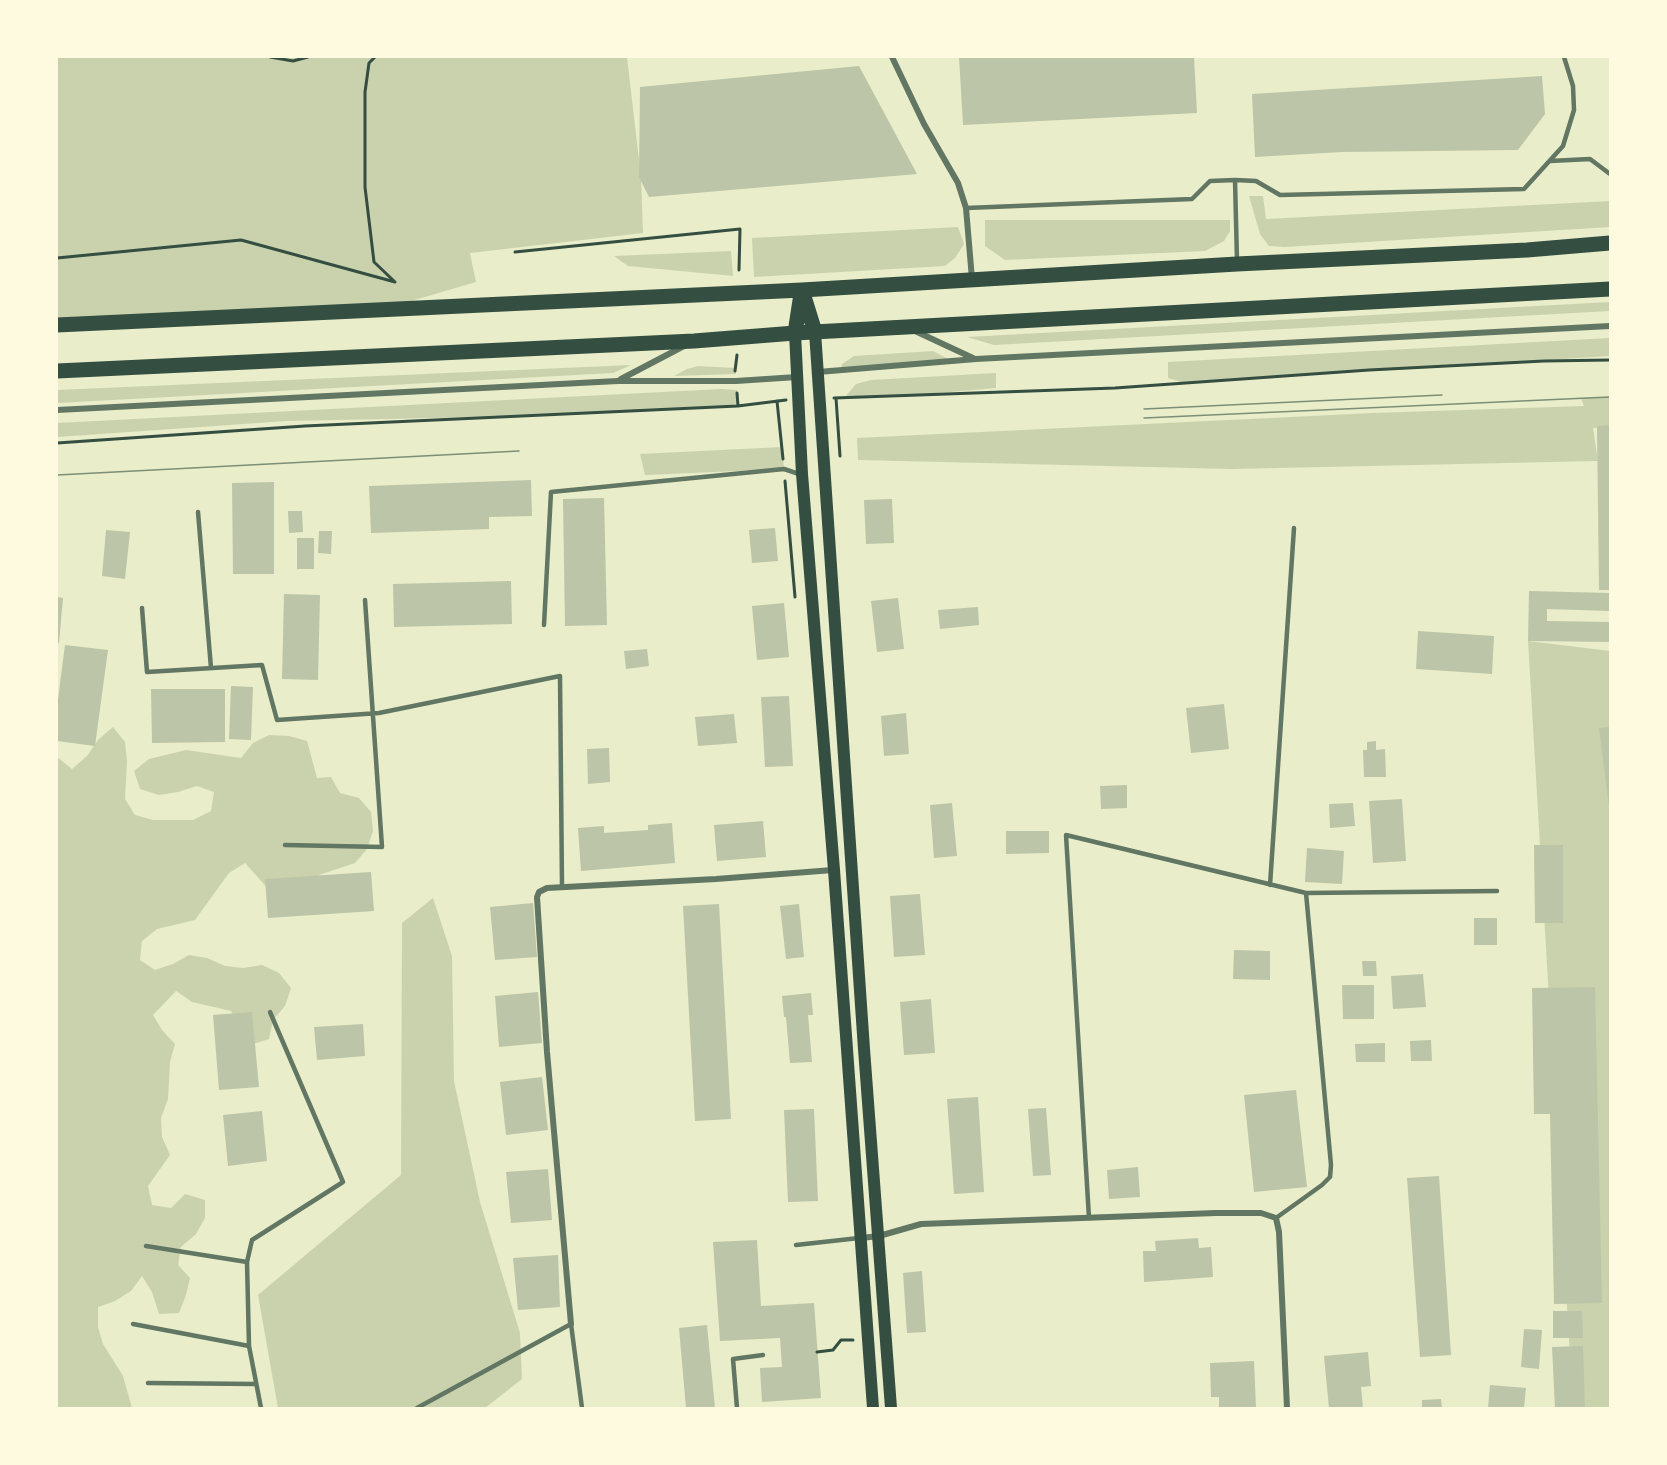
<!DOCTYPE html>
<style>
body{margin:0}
#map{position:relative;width:1667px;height:1465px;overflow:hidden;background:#e9edc9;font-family:Montserrat,sans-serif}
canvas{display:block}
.frame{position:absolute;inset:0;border:58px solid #fefae0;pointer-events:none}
</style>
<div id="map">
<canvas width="1667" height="1465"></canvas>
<div class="frame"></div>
</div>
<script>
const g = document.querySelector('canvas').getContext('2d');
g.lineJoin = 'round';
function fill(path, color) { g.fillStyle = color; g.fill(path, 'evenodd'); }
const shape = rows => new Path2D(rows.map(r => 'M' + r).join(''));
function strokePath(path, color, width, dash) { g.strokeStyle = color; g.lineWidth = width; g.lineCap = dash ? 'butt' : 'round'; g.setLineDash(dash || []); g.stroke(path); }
fill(shape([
 [57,57,627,57,641,177,643,233,470,253,476,282,384,309,57,325],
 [1249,196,1263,196,1266,219,1610,201,1610,227,1285,247,1269,246,1260,234],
 [985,220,1230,220,1230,231,1224,241,1205,251,1005,260,985,246],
 [958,227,964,244,955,258,945,266,754,277,752,238],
 [731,251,733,276,628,266,614,256],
 [1610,302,1610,311,994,345,967,337],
 [1610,338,1610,356,1185,383,1168,378,1168,362],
 [933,351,952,361,841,370,842,364,854,356],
 [631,365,613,373,57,403,57,390],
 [698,366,735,368,736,374,674,376,687,369],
 [996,373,996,388,904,396,845,397,856,384,871,380],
 [721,389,737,390,738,406,532,416,287,421,57,437,57,423],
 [1610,397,1610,427,1593,428,1598,461,1232,469,858,460,857,438,1373,413,1584,406,1581,398],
 [782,447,784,469,645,475,640,454],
 [1528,641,1610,651,1610,1408,1573,1408],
 [113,727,125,742,127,761,125,799,135,815,153,820,193,820,211,811,214,792,197,786,178,792,159,795,140,789,134,771,149,759,186,750,241,758,253,743,269,735,289,736,307,741,317,778,331,777,340,793,359,798,371,812,373,831,367,849,355,863,319,875,306,888,271,892,245,863,229,873,195,920,157,929,142,941,140,960,155,970,173,964,189,955,207,958,225,966,243,968,262,965,279,973,291,988,285,1006,273,1020,269,1039,250,1045,231,1011,192,1002,176,991,153,1015,162,1030,175,1044,170,1062,168,1099,161,1118,162,1137,170,1155,148,1186,152,1205,171,1208,185,1194,205,1200,205,1218,196,1234,181,1247,178,1265,190,1278,186,1295,179,1313,159,1314,152,1292,142,1276,131,1291,115,1301,98,1307,98,1327,103,1344,123,1376,132,1408,57,1408,57,757,72,769,87,756,98,740],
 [433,898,452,956,454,1081,480,1202,520,1333,522,1379,485,1408,278,1408,258,1295,401,1175,402,923]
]), '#cad2ad');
fill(shape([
 [959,57,1194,57,1197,113,963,125],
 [859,66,917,174,649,197,639,177,640,87],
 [1542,76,1545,114,1518,150,1342,152,1255,157,1252,94],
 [1610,425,1610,590,1599,590,1597,426],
 [531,480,532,516,489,517,489,529,371,533,369,486],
 [274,482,274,574,233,574,232,483],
 [604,498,607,625,565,626,563,499],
 [892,499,894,543,866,544,864,500],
 [288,511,302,511,303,532,289,533],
 [775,528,778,561,752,563,749,530],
 [106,530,130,532,125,579,102,576],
 [319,531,332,531,331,554,318,553],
 [297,538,314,538,314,569,297,569],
 [511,581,512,624,394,627,393,584],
 [1529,591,1610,593,1610,611,1547,609,1547,621,1610,622,1610,642,1528,641],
 [284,594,320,595,318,680,282,679],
 [57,597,63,598,59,643,57,643],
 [898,598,904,649,877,652,871,601],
 [784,603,789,657,757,660,752,606],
 [978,607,979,625,940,629,938,610],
 [1418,631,1494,636,1492,674,1416,669],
 [65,645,108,650,95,746,57,741,57,707],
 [647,649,649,666,626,669,624,651],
 [231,686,253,687,251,740,229,739],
 [151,689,225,689,225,742,152,743],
 [789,696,793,766,765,767,761,697],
 [1224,704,1229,749,1191,753,1186,708],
 [906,713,909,754,884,756,881,716],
 [734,714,737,743,698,746,695,717],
 [1610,727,1610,807,1609,807,1599,728],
 [1376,741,1376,750,1385,749,1386,777,1364,777,1363,750,1367,750,1367,742],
 [609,748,610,782,588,784,587,749],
 [1127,785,1127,808,1101,809,1100,786],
 [1402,799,1406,861,1373,863,1369,801],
 [952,803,957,856,934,858,930,805],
 [1353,803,1355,826,1330,828,1329,804],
 [763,821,766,857,717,861,714,825],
 [672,823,675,863,581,871,578,828,604,826,604,833,648,830,648,825],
 [1006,831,1049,831,1049,853,1006,854],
 [1534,845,1563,845,1563,923,1535,923],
 [1307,848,1344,851,1342,884,1305,882],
 [371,872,374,911,268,918,265,879],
 [920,894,925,955,894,957,890,896],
 [533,903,537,957,495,960,490,907],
 [719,904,731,1119,695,1121,683,906],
 [799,904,804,957,786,959,780,906],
 [1474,918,1497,918,1497,945,1474,945],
 [1234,950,1270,951,1270,980,1233,979],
 [1362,961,1376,961,1377,976,1363,976],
 [1423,974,1426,1007,1393,1009,1391,976],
 [1342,985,1374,985,1374,1019,1343,1019],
 [1595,987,1602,1303,1554,1304,1550,1114,1534,1114,1532,988],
 [538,992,542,1043,499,1047,495,996],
 [811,993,813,1015,808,1015,812,1062,790,1063,786,1017,784,1017,782,996],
 [931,999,935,1053,904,1055,900,1002],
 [252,1012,259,1087,219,1090,213,1015],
 [363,1024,365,1056,317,1060,314,1027],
 [1431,1040,1432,1061,1411,1061,1410,1041],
 [1385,1043,1385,1062,1356,1062,1355,1044],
 [542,1077,548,1130,506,1135,500,1082],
 [1296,1090,1307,1187,1254,1192,1244,1095],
 [978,1097,984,1192,954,1194,947,1099],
 [1046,1108,1051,1175,1033,1176,1028,1109],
 [814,1109,818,1201,788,1202,784,1110],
 [262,1111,267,1161,228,1166,223,1115],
 [1138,1167,1140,1197,1109,1199,1107,1170],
 [548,1169,552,1220,511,1223,506,1172],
 [1439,1176,1451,1355,1420,1357,1407,1178],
 [1198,1238,1199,1248,1211,1247,1213,1277,1144,1282,1143,1251,1156,1251,1155,1241],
 [757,1240,761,1306,814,1303,821,1398,762,1402,760,1368,782,1367,780,1338,720,1341,713,1242],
 [558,1255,560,1307,518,1310,513,1258],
 [922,1271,926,1332,907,1333,903,1273],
 [1553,1311,1582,1311,1583,1338,1553,1338],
 [707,1325,715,1408,686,1408,679,1328],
 [1524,1329,1542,1330,1539,1369,1521,1367],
 [1583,1346,1585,1408,1555,1408,1552,1347],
 [1368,1352,1371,1386,1361,1387,1363,1408,1329,1408,1324,1356],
 [1254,1361,1256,1408,1219,1408,1219,1397,1211,1397,1210,1363],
 [1490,1385,1526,1388,1524,1408,1488,1408],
 [1441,1399,1442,1408,1422,1408,1422,1400]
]), '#bcc5a7');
strokePath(shape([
 [270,57,293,61,308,57],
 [375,57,369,63,365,92,365,187,374,262,394,281],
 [515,252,740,229,739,270],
 [57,258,241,240,395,282],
 [735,371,737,355],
 [737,393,738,406],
 [834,398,1115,388,1369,370,1544,361,1610,360],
 [836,398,840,456],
 [777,401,783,459],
 [57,443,305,426,738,406,786,400],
 [785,481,795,597],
 [817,1352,833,1350,841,1340,853,1340]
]), '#344e41', 3);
strokePath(shape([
 [1550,161,1590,159,1610,174],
 [1235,180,1237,261],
 [966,208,1192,199,1210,181,1235,180,1256,181,1280,195,1524,189,1563,146,1574,110,1573,86,1564,57],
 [198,512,211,668],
 [142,608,147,672,262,665,277,720,379,713,560,676,562,887],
 [544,625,551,492,784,469,799,474],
 [285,845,382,847,365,600],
 [1270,885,1294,528],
 [1306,893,1497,891],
 [1089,1218,1066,835,1306,893,1331,1165,1330,1177,1322,1185,1276,1218],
 [796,1245,859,1238],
 [146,1246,247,1262,249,1346],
 [247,1262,252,1240,343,1182,270,1012],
 [133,1324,249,1346,261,1408],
 [148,1383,256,1384],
 [417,1408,571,1324,582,1408],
 [737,1408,733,1359,763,1355]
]), '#617663', 4.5);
strokePath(shape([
 [892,57,924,124,958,183,966,208,972,279],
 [915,331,973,358],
 [818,372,976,359,1610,326],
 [621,379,684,346],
 [57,410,618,381,736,381,797,377],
 [861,1238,879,1236,921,1224,1216,1213,1261,1213,1276,1218,1279,1232,1287,1408],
 [571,1324,547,1052,537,897,539,892,547,888,716,879,833,870]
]), '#617663', 6);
strokePath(shape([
 [815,332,864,1049,891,1408],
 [795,333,802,474,834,870,873,1408]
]), '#344e41', 12);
strokePath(shape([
 [802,290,815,332],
 [57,325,802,290,1237,264,1527,250,1610,243],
 [795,333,801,294],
 [57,371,694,341,795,333,1610,289]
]), '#344e41', 15);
strokePath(shape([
 [1144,409,1442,395],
 [1144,418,1610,397],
 [57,475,519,451]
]), '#7c8e77', 1.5);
</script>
